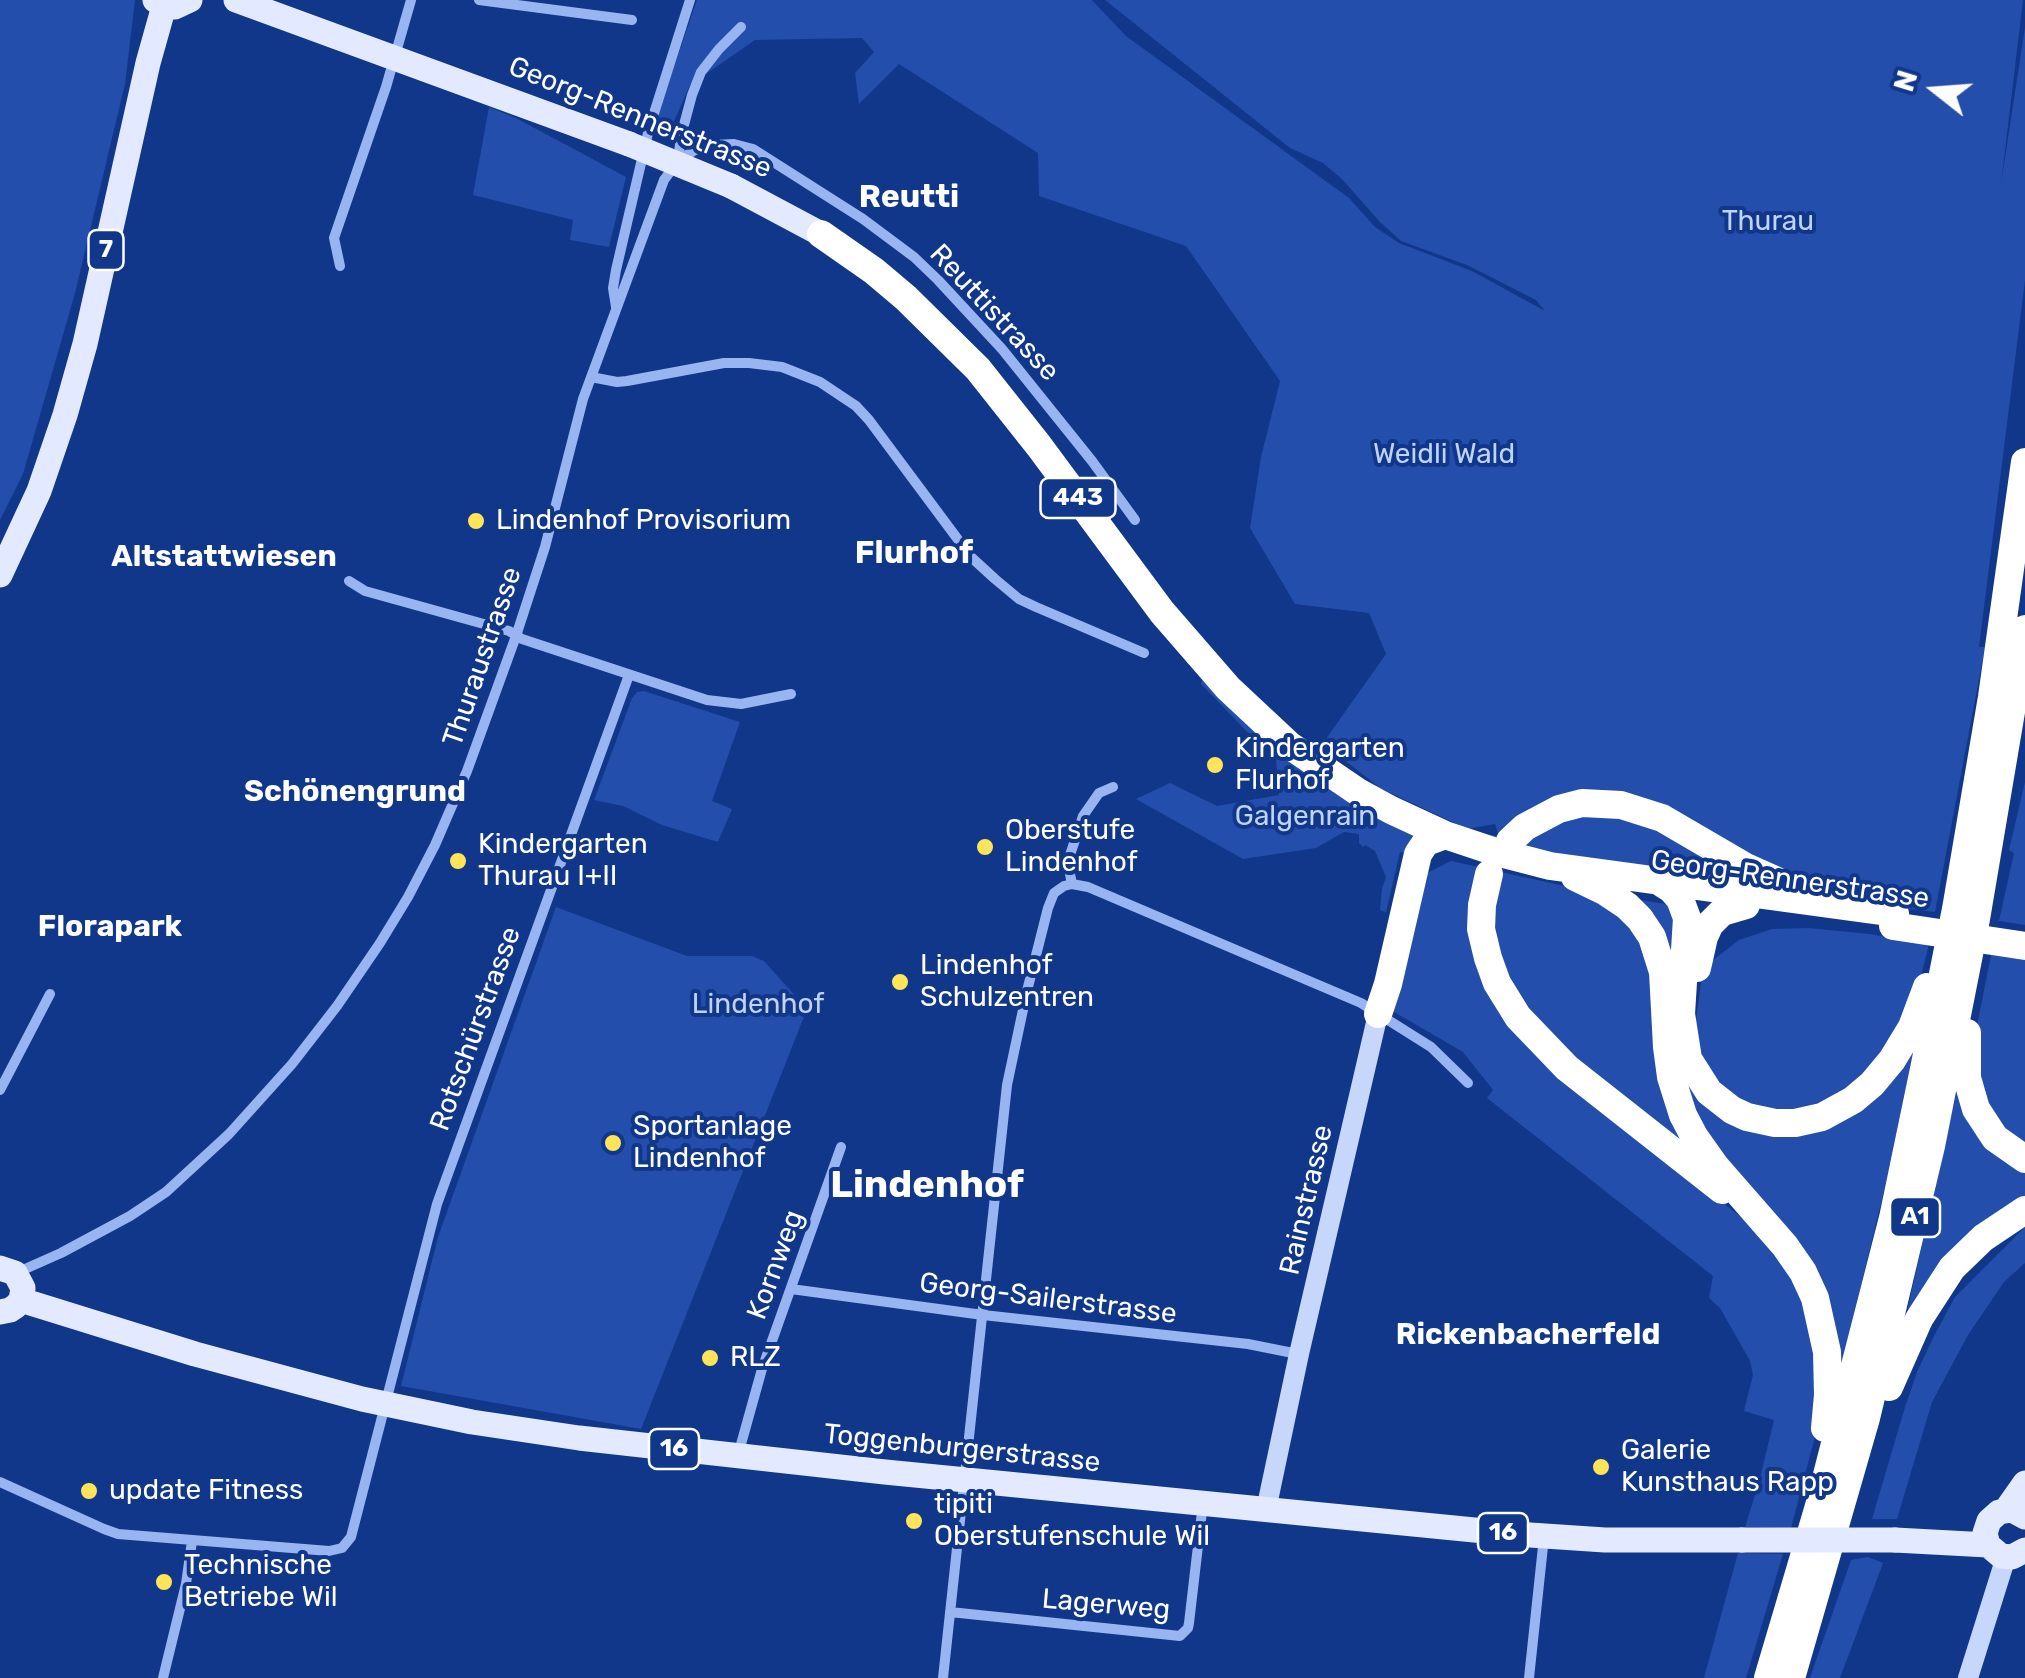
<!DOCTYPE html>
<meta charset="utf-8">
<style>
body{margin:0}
#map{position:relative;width:2025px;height:1678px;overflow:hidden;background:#11378b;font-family:Rubik,sans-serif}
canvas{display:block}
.north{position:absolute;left:1885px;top:40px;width:100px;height:100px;-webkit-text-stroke:8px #11378b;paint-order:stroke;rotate:287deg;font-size:28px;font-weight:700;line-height:40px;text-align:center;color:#fff}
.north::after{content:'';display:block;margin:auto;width:35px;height:45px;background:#fff;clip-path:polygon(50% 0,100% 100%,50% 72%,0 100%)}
</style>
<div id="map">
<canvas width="2025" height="1678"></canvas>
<div class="north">N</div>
</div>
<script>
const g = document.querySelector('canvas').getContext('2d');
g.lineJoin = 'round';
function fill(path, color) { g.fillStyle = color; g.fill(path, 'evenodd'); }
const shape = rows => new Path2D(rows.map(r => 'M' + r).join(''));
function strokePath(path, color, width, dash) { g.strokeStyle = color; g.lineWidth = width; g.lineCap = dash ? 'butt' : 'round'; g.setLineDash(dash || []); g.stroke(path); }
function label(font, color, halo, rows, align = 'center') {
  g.font = font + ' Rubik,sans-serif'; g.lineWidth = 8; g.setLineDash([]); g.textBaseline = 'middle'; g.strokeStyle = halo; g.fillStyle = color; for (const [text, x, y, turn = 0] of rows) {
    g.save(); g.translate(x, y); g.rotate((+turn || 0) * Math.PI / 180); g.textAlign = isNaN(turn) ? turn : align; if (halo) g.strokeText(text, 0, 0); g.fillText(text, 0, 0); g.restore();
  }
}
fill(shape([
 [0,0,135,0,125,84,75,293,23,474,0,520],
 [697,0,1092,0,1126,36,1349,198,1375,227,1399,243,1472,271,1545,311,1536,300,1467,265,1401,241,1380,222,1342,179,1323,163,1290,148,1105,0,2023,0,2001,184,2025,27,2025,280,1979,647,1985,647,1935,912,1892,907,1790,878,1621,796,1533,825,1612,808,1788,891,1633,872,1470,833,1499,836,1495,824,1467,829,1380,788,1323,743,1386,654,1369,613,1295,604,1250,528,1261,457,1280,381,1186,246,1039,196,1038,153,899,64,859,104,855,73,874,52,862,38,755,40,690,85,667,137,651,133],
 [489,107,516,118,626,177,609,247,570,240,573,220,473,195],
 [1204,674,1421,835,1412,855,1400,852,1386,912,1380,910,1382,888,1386,877,1375,851,1365,845,1363,847,1359,843,1359,834,1344,832,1316,848,1243,859,1136,799,1170,783,1217,806,1279,795,1276,758,1255,740,1201,684],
 [644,691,740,722,712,801,732,809,718,842,662,825,623,806,594,800,632,698,637,692],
 [2025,782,2025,925,1999,921,2014,853,2009,850],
 [1451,861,1569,887,1634,923,1705,1162,1594,1084,1477,955,1586,1095,1755,1228,1797,1279,1820,1358,1816,1433,1791,1528,1745,1527,1759,1482,1774,1420,1744,1411,1753,1375,1750,1361,1720,1308,1709,1298,1713,1276,1487,1098,1493,1090,1463,1052,1389,1009,1427,873],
 [1633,899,1672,905,1683,1065,1790,1130,1914,1048,1885,1187,1836,1387,1830,1326,1697,1128],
 [556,907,687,956,752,956,764,961,807,1009,641,1429,401,1386,438,1237],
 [1808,928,1870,934,1928,945,1928,948,1917,992,1886,1056,1832,1105,1768,1117,1706,1076,1694,1036,1701,983,1703,974,1712,961,1739,940,1772,929],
 [1991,955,2025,960,2025,1150,2015,1144,1979,1098,1976,1031],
 [1959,1081,2025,1165,2025,1203,1906,1316],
 [2025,1227,2025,1263,2004,1282,1968,1335,1932,1402,1897,1519,1872,1519,1905,1407,1917,1372,1934,1336,1955,1297],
 [1738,1553,1783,1554,1746,1678,1704,1678],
 [1868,1557,1883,1563,1840,1678,1810,1678,1851,1560]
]), '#234eab');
strokePath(shape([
 [479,0,632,20],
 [679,160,695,150,714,145,734,144,753,149,863,219,914,257,938,280,1002,349,1092,461,1135,520],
 [340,266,334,238,386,87,411,0],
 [616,307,613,288,616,270,649,129,690,0],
 [591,377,617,382,627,381,724,363,749,363,782,367,820,382,856,406,869,420,971,557,995,579,1019,599,1036,607,1144,653],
 [349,581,365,591,509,631,522,639,707,700,741,704,791,694],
 [1072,884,1069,869,1070,855,1083,816,1099,793,1113,787],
 [0,1090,50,994],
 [16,1273,61,1253,130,1216,166,1192,229,1134,292,1064,337,1006,380,943,408,897,435,845,467,771,516,636,545,547,583,399,664,180,678,161,681,136,692,95,701,72,719,49,741,27],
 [791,1289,983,1315,1248,1344,1298,1354],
 [738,1455,762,1369,841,1147],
 [0,1482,104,1529,118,1534,329,1551,342,1548,351,1537,437,1204,629,675],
 [950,1612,1180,1636,1188,1628,1189,1623,1203,1503],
 [163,1678,186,1584,192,1541],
 [943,1678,1007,1085,1027,991,1048,908,1054,893,1064,886,1072,884,1088,887,1361,1003,1431,1047,1468,1083],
 [1529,1678,1544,1537]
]), '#99b5f1', 10);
strokePath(shape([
 [1266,1510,1299,1354,1378,1014],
 [1968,1678,2006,1557]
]), '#c7d7fc', 20);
strokePath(shape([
 [155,0,164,6,175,7,190,0],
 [236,0,629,144],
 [731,186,821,234],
 [0,575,39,491,65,415,85,344,148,63,164,6],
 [0,1268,15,1273,23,1288,21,1300,16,1306,10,1310,0,1312],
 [21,1300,195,1354,362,1399,472,1422,579,1438,885,1472,1515,1534,1605,1540,1742,1540],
 [2006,1510,2025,1483],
 [2025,1517,2012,1510,1999,1512,1989,1521,1985,1533,1988,1545,2001,1556,2012,1557,2025,1550],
 [1895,1540,1988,1545]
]), '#e3eaff', 25);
strokePath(shape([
 [821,234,874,271,906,298,978,369,1039,446,1162,612,1228,688,1289,745,1358,792,1391,810,1445,835,1496,852,1550,866,1895,913],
 [1510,841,1525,827,1559,809,1582,803,1621,805,1662,818,1746,867,1793,888],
 [1489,874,1482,905,1481,929,1488,958,1497,983,1518,1017,1567,1068,1722,1190],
 [1575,877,1606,892,1627,906,1640,919,1652,937,1663,972,1667,1047,1671,1077,1683,1115,1694,1136,1716,1167,1785,1246,1803,1272,1815,1298,1827,1352,1828,1395,1825,1428],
 [1660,882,1671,889,1680,899,1687,918,1681,1014,1688,1059,1709,1092,1732,1110,1747,1117,1775,1123,1795,1123,1822,1117,1853,1100,1872,1084,1892,1060,1912,1027,1927,987],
 [1697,968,1704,937,1710,924,1722,912,1746,905],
 [1378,1014,1388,984,1418,854,1426,842,1445,835],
 [1967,1033,1967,1078,1976,1109,1995,1138,2025,1159],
 [1889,1387,1919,1319,1952,1268,1983,1238,2025,1210],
 [1768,1678,1819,1506,1893,1218,1925,1064,1956,909,1992,697,2025,462],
 [1791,1678,1866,1418,1931,1146,1976,919,2025,629]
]), '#fff', 28);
strokePath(shape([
 [629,144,731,186],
 [1742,1540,1895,1540]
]), '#e3eaff', 25);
strokePath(shape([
 [1893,926,2025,946]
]), '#fff', 28);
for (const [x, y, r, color] of [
 [476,521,10,"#ffe459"],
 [1215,765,10,"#ffe459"],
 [985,847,10,"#ffe459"],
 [458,861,10,"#ffe459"],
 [900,982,10,"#ffe459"],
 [613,1143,10,"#ffe459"],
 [710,1358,10,"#ffe459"],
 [1601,1467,10,"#ffe459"],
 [89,1491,10,"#ffe459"],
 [914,1521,10,"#ffe459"],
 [164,1582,10,"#ffe459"]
]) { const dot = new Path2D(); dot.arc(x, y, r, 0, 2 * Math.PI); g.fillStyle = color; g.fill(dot); strokePath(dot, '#11378b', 4); }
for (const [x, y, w] of [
 [106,250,35],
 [1078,498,75],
 [1915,1217,50],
 [674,1449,50],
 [1503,1533,50]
]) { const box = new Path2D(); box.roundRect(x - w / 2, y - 20, w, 40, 8); g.fillStyle = '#11378b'; g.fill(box); strokePath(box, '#fff', 2.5); }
label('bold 25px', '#fff', null, [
 ["7",106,250],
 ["443",1078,498],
 ["A1",1915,1217],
 ["16",674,1449],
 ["16",1503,1533]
]);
label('28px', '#fff', '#11378b', [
 ["Georg-Rennerstrasse",640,118,22],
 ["Reuttistrasse",994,313,47],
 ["Thuraustrasse",483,657,-71],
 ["Georg-Rennerstrasse",1790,880,8],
 ["Rotschürstrasse",476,1029,-70],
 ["Rainstrasse",1307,1200,-77],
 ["Kornweg",776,1265,-70],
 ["Georg-Sailerstrasse",1048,1299,7],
 ["Toggenburgerstrasse",962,1449,6],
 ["Lagerweg",1106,1605,5]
]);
label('28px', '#bfd3fd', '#11378b', [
 ["Thurau",1768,222],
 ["Weidli Wald",1444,455],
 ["Galgenrain",1305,817],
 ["Lindenhof",758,1005]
]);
label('28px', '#fff', '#11378b', [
 ["Lindenhof Provisorium",496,521],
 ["Kindergarten",1235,749],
 ["Flurhof",1235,781],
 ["Oberstufe",1005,831],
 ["Lindenhof",1005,863],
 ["Kindergarten",478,845],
 ["Thurau I+II",478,877],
 ["Lindenhof",920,966],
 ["Schulzentren",920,998],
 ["Sportanlage",633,1127],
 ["Lindenhof",633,1159],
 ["RLZ",730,1358],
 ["Galerie",1621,1451],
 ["Kunsthaus Rapp",1621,1483],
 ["update Fitness",109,1491],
 ["tipiti",934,1505],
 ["Oberstufenschule Wil",934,1537],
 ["Technische",184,1566],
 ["Betriebe Wil",184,1598]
], 'left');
label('bold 30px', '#fff', '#11378b', [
 ["Altstattwiesen",224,557],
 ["Schönengrund",355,792],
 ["Florapark",110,927],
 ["Rickenbacherfeld",1528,1335]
]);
label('bold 32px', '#fff', '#11378b', [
 ["Reutti",909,198],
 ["Flurhof",914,554]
]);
label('bold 38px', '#fff', '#11378b', [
 ["Lindenhof",927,1186]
]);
</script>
